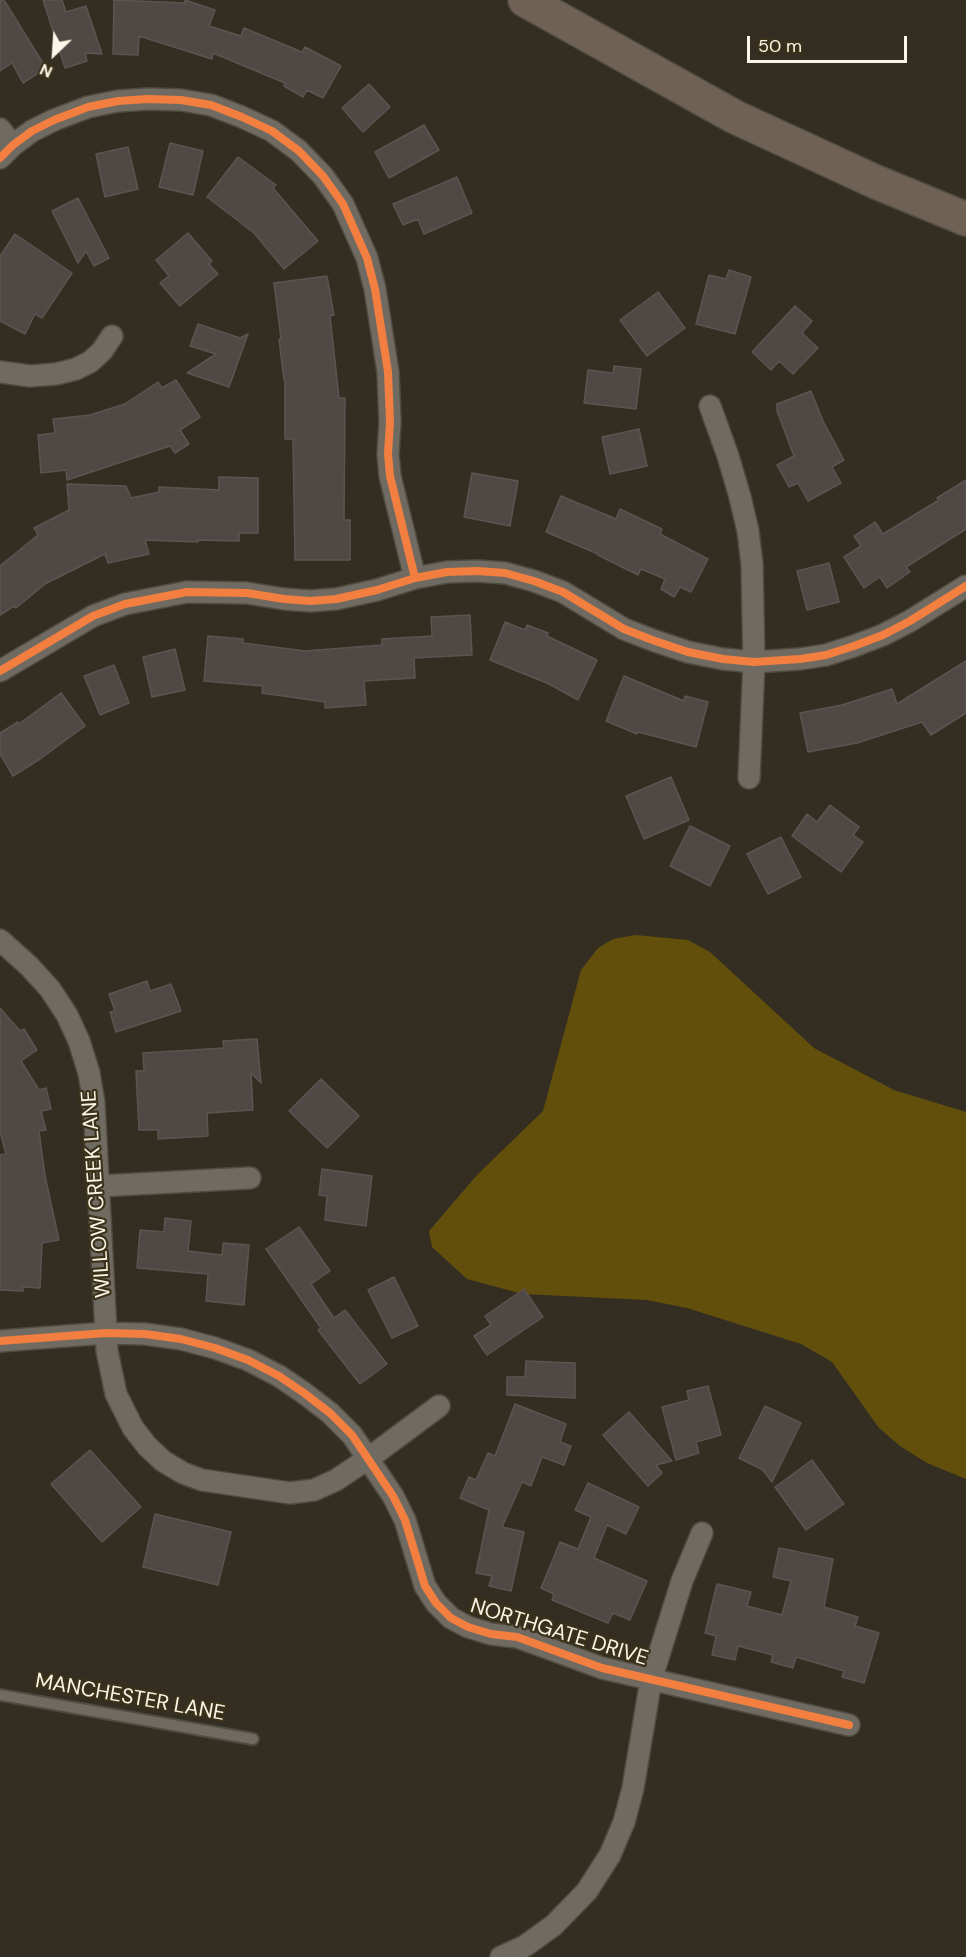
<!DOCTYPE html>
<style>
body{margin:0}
#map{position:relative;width:966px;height:1957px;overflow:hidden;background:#332e21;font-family:"DM Sans",sans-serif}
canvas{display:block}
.north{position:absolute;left:24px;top:24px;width:60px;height:60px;-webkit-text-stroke:4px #3b3219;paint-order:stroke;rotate:205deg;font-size:16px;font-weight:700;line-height:24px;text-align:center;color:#faf5e6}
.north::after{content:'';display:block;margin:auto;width:21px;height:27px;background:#faf5e6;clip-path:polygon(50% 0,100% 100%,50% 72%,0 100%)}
.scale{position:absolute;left:747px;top:36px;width:160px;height:27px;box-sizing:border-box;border:3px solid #faf5e6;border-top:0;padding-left:8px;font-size:18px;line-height:21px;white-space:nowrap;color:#faf5e6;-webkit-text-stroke:4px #3b3219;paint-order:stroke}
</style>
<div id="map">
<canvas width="966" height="1957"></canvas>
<div class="north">N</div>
<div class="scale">50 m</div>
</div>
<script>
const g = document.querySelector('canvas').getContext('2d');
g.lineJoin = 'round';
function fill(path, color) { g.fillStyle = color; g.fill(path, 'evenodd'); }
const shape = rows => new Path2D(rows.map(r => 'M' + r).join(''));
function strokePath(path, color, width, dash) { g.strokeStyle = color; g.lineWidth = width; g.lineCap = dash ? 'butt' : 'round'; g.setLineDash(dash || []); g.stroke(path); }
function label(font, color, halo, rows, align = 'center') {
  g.font = font + ' "DM Sans",sans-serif'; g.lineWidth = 4.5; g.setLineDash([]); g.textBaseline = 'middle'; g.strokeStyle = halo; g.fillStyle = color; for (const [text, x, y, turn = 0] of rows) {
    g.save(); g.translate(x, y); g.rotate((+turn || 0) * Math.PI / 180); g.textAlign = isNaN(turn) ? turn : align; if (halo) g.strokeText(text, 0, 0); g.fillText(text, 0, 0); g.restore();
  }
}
fill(shape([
 [636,935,688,940,710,952,814,1048,894,1090,966,1112,966,1479,927,1463,900,1446,879,1428,832,1362,801,1344,687,1308,647,1300,523,1294,467,1279,432,1247,429,1231,477,1175,543,1111,581,970,598,948,613,939]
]), '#624f0c');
const building = shape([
 [0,0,4,0,46,68,23,83,12,63,0,71,0,0],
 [43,0,62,0,66,12,86,6,102,54,85,53,87,61,65,68,43,0],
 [114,0,185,3,185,0,215,10,209,26,241,36,244,28,302,52,305,47,341,66,323,98,307,90,303,97,284,86,285,83,213,53,212,59,139,36,138,55,113,54,114,0],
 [369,84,390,107,363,132,342,108,369,84],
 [424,125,439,150,389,178,375,152,424,125],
 [170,143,203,151,193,195,159,187,170,143],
 [128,147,138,189,105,197,96,154,128,147],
 [238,157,276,185,273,188,318,241,284,269,254,233,207,197,238,157],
 [457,177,472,213,424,234,418,219,403,225,393,204,457,177],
 [78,198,109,258,94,266,86,251,78,263,52,211,78,198],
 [188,233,212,261,209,264,218,274,180,306,160,283,169,276,156,260,188,233],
 [15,234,72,273,42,318,35,314,25,334,0,321,0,256,15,234],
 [729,270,751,277,735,334,696,324,709,275,726,279,729,270],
 [327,276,334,315,330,316,339,398,345,398,344,520,350,520,350,560,295,560,293,439,285,439,285,380,284,380,279,339,281,339,274,283,327,276],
 [658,292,685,328,647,356,620,320,658,292],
 [795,306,812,321,802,333,818,348,793,374,779,361,771,370,752,352,795,306],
 [198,324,240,338,248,334,229,387,187,373,216,354,190,346,198,324],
 [614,366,641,369,636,409,584,403,588,370,613,373,614,366],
 [176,380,200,417,180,430,189,444,175,453,170,446,67,480,66,470,41,473,38,435,55,433,53,419,90,415,125,404,158,382,162,388,176,380],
 [811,391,823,421,844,460,832,467,841,483,808,501,798,483,789,487,777,465,794,456,777,411,777,404,811,391],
 [639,429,647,466,610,474,602,437,639,429],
 [472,473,518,481,510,526,464,517,472,473],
 [219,477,258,478,258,533,239,533,239,541,198,540,198,542,145,540,149,554,108,563,105,554,45,584,16,608,14,606,0,615,0,566,38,535,34,528,69,510,67,484,126,486,131,498,159,492,159,487,219,490,219,477],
 [966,480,966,529,906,567,910,572,887,588,880,577,864,588,844,557,861,546,854,536,875,522,883,534,939,500,937,498,966,480],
 [561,496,616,519,620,509,662,529,660,534,708,559,691,592,680,587,674,597,661,589,665,579,641,569,638,575,598,555,598,554,546,532,561,496],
 [829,563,839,602,807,610,797,571,829,563],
 [470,615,472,655,414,658,415,678,364,681,366,705,325,708,325,702,262,693,263,686,204,681,208,636,243,639,243,643,305,651,382,645,382,639,432,636,431,617,470,615],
 [505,622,525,630,527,625,548,633,547,636,597,660,578,700,549,684,490,660,505,622],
 [175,649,185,690,152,697,143,657,175,649],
 [966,661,966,713,931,735,922,722,857,743,808,752,800,713,842,705,892,689,897,704,966,661],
 [114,665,129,703,100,715,84,676,114,665],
 [624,676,684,701,685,696,708,702,696,747,638,732,637,734,606,721,624,676],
 [61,693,85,726,40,759,13,776,0,754,0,733,18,722,19,724,61,693],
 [671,777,689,820,644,839,626,796,671,777],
 [830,805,859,827,853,835,863,842,841,872,792,836,807,814,817,822,830,805],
 [690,826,730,846,710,886,670,866,690,826],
 [781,837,801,877,768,894,747,854,781,837],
 [147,981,150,991,171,984,181,1011,116,1032,110,1012,115,1011,109,994,147,981],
 [0,1008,20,1031,24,1029,37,1050,21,1061,39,1090,46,1088,51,1109,41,1111,46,1130,39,1131,45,1176,59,1240,42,1243,40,1288,23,1287,23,1291,0,1290,0,1155,6,1154,0,1132,0,1008],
 [257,1039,261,1083,251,1073,253,1110,207,1113,208,1136,158,1139,158,1130,139,1130,136,1071,144,1071,143,1053,224,1048,223,1041,257,1039],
 [321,1079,359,1116,327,1148,289,1111,321,1079],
 [322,1169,372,1176,366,1226,325,1220,327,1196,319,1195,322,1169],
 [165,1218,191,1221,188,1251,222,1255,223,1243,249,1245,244,1305,206,1301,208,1274,137,1268,140,1230,164,1232,165,1218],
 [299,1227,330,1271,311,1284,334,1318,345,1310,387,1364,360,1384,318,1330,321,1328,266,1249,299,1227],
 [394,1277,418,1326,392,1338,368,1290,394,1277],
 [524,1289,543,1317,487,1355,474,1336,491,1325,485,1316,524,1289],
 [526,1361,575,1363,575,1398,507,1395,507,1377,525,1377,526,1361],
 [708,1386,721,1435,696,1442,699,1453,676,1460,662,1407,689,1400,687,1391,708,1386],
 [515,1404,566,1424,560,1442,571,1446,564,1465,542,1457,531,1486,522,1482,502,1527,524,1532,511,1591,489,1586,492,1576,476,1573,489,1510,460,1498,469,1477,476,1480,488,1453,495,1456,515,1404],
 [765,1406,801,1423,772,1482,763,1470,739,1458,765,1406],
 [629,1412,672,1461,656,1465,662,1473,648,1486,603,1435,629,1412],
 [90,1450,141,1507,102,1542,51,1484,90,1450],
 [812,1460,844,1504,806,1530,775,1487,812,1460],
 [588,1483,639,1507,626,1534,607,1525,594,1558,647,1581,630,1620,613,1613,608,1623,552,1600,554,1594,541,1588,560,1542,578,1549,591,1517,575,1510,588,1483],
 [155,1514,231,1532,218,1585,143,1567,155,1514],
 [779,1548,833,1559,824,1607,858,1617,855,1626,879,1633,864,1683,842,1677,844,1671,796,1657,793,1668,771,1662,773,1655,738,1646,735,1660,712,1655,716,1636,705,1633,717,1584,751,1592,747,1606,782,1615,791,1581,773,1577,779,1548]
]);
fill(building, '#4f4844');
strokePath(building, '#5d5451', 1.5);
const service = shape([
 [0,1695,253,1739]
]);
const minor = shape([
 [0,129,13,145],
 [0,158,13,145,32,131,54,120,88,107,118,101,148,99,181,100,211,105,242,117,272,131,299,151,323,176,343,204,367,258,375,289,388,372,390,422,388,454,390,476,415,578],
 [0,372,30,376,56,374,76,369,90,362,102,351,112,336],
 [710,406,728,456,740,497,748,531,752,564,754,662,749,778],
 [0,671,93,616,125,604,187,592,247,593,284,599,310,601,336,599,377,590,415,578,447,572,477,571,505,573,534,581,563,592,624,629,655,641,688,652,723,659,754,662,800,659,826,655,854,646,883,635,910,621,966,586],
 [0,940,29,966,50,989,67,1015,79,1041,89,1073,94,1103,107,1351,116,1394,133,1428,147,1446,163,1461,183,1473,202,1480,290,1493,314,1490,336,1480,369,1458,439,1406],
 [99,1186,250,1178],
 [0,1341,106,1333,145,1334,181,1339,215,1348,248,1360,279,1376,304,1393,330,1413,352,1435,393,1496,405,1520,425,1586,436,1603,451,1618,468,1627,491,1634,517,1637,602,1668,849,1725],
 [501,1957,525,1946,554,1925,587,1891,610,1855,624,1822,633,1788,651,1680,682,1581,702,1533]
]);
const motorway = shape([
 [525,0,735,117,876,182,966,219]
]);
strokePath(service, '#4f4b3f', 14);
strokePath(minor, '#4f4b3f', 24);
strokePath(motorway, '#4f4b3f', 36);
strokePath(service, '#6f6b62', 10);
strokePath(minor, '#6f6b62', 21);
strokePath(motorway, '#6f6254', 33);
strokePath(shape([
 [0,158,13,145,32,131,54,120,88,107,118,101,148,99,181,100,211,105,242,117,272,131,299,151,323,176,343,204,367,258,375,289,388,372,390,422,388,454,390,476,415,578],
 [0,671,93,616,125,604,187,592,247,593,284,599,310,601,336,599,377,590,415,578,447,572,477,571,505,573,534,581,563,592,624,629,655,641,688,652,723,659,754,662,800,659,826,655,854,646,883,635,910,621,966,586],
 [0,1341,106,1333,145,1334,181,1339,215,1348,248,1360,279,1376,304,1393,330,1413,352,1435,393,1496,405,1520,425,1586,436,1603,451,1618,468,1627,491,1634,517,1637,602,1668,849,1725]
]), '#f27e40', 8);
label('21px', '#faf5e6', '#3b3219', [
 ["WILLOW CREEK LANE",97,1194,-94],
 ["NORTHGATE DRIVE",559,1633,17],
 ["MANCHESTER LANE",130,1698,10]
]);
</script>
